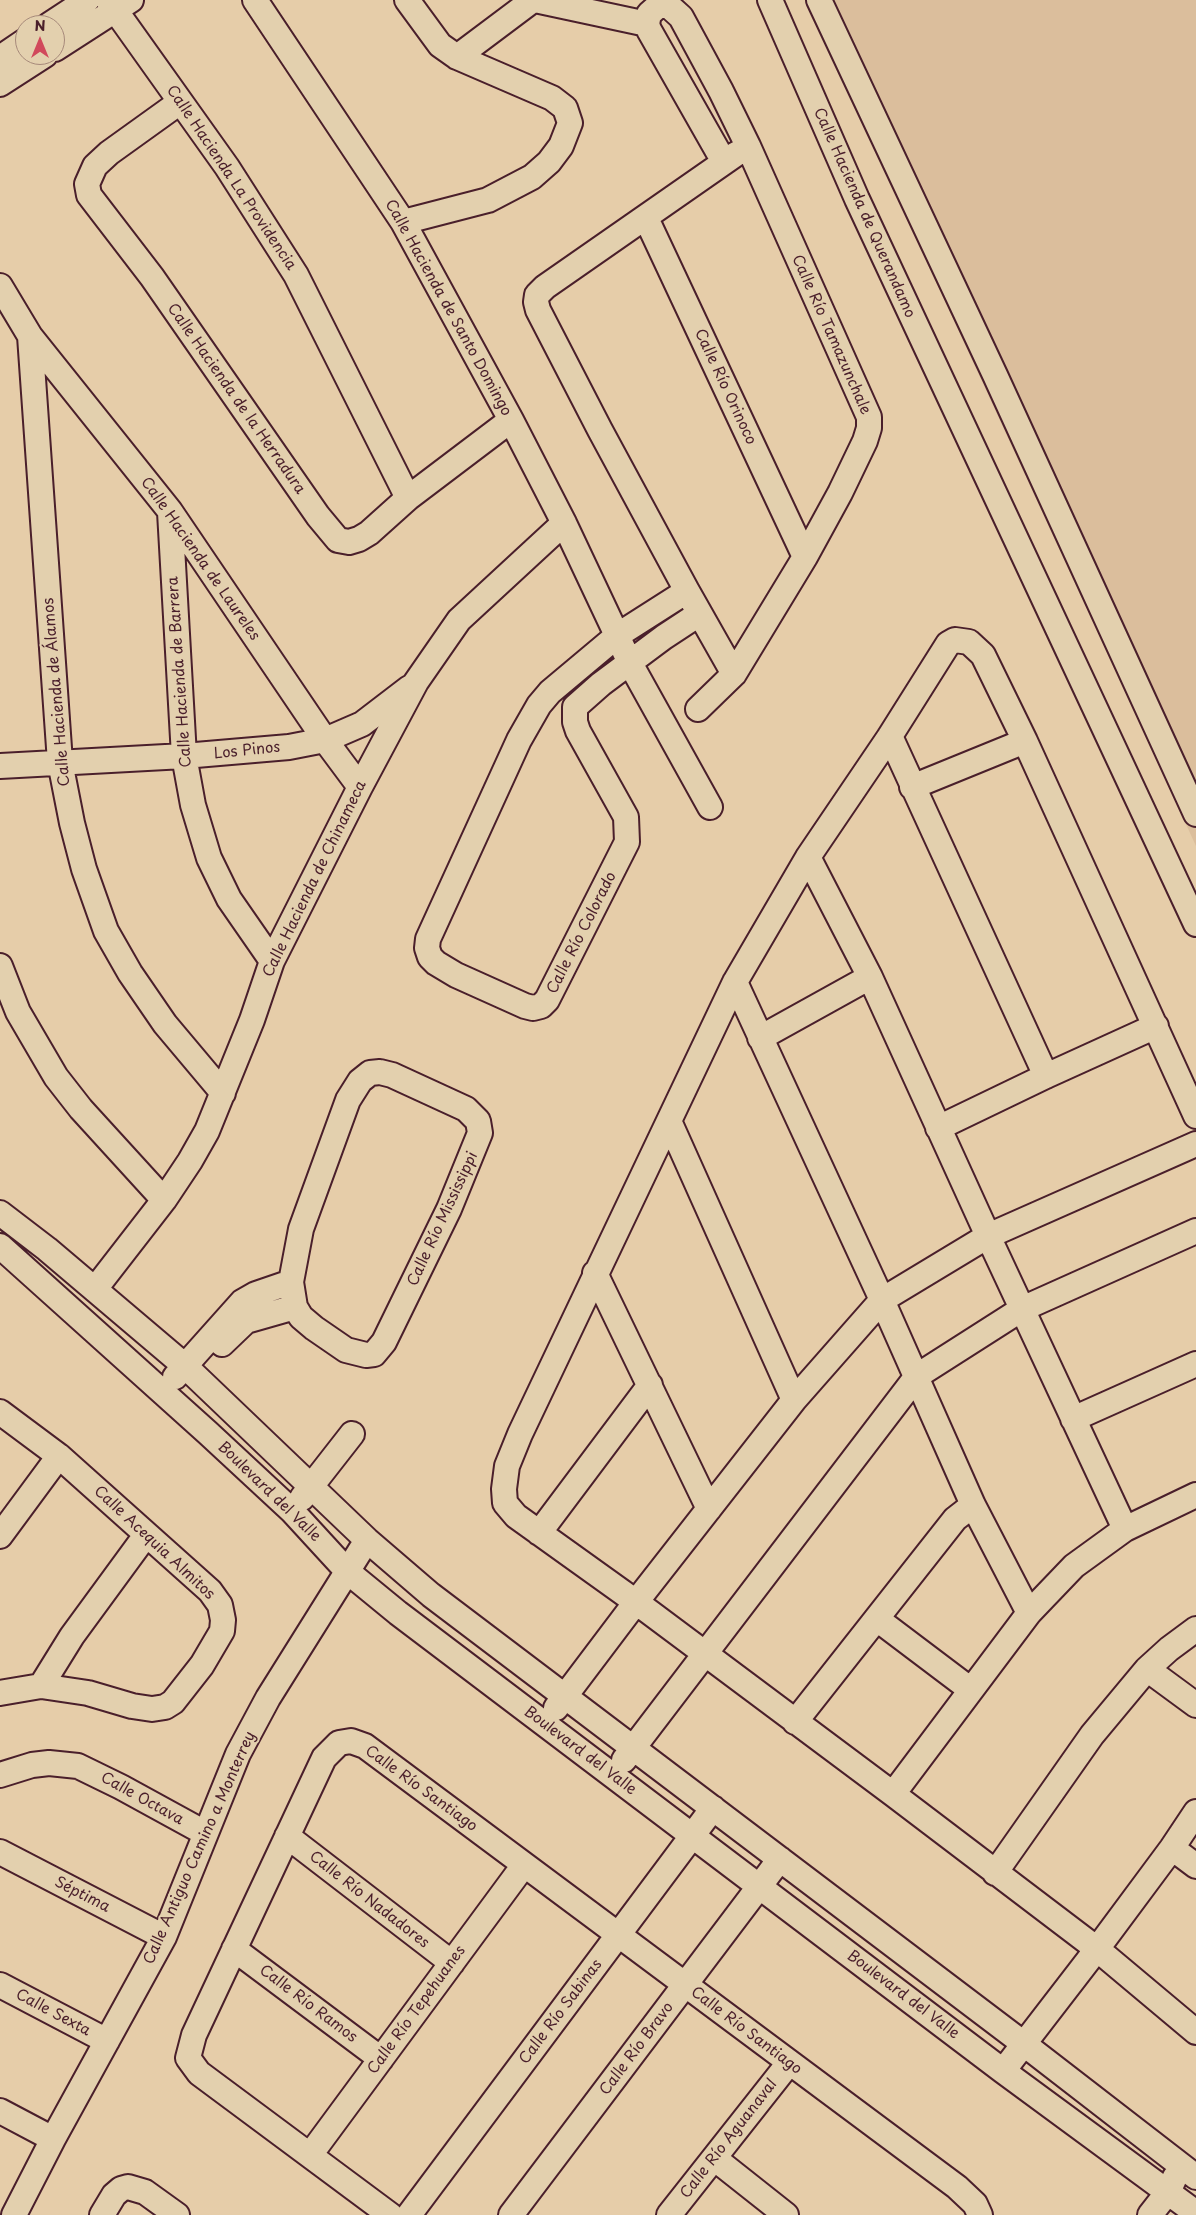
<!DOCTYPE html>
<meta charset="utf-8">
<style>
body{margin:0}
#map{position:relative;width:1196px;height:2215px;overflow:hidden;background:#e6cda9;font-family:"Playpen Sans",sans-serif}
canvas{display:block}
.north{position:absolute;left:15px;top:15px;width:50px;height:50px;box-sizing:border-box;background:#e3d0ae;border:1px solid #a6897a;border-radius:50%;rotate:0deg;font-size:14px;font-weight:700;line-height:20px;text-align:center;color:#4a1f2b}
.north::after{content:'';display:block;margin:auto;width:18px;height:22px;background:#d1495b;clip-path:polygon(50% 0,100% 100%,50% 72%,0 100%)}
</style>
<div id="map">
<canvas width="1196" height="2215"></canvas>
<div class="north">N</div>
</div>
<script>
const g = document.querySelector('canvas').getContext('2d');
g.lineJoin = 'round';
function fill(path, color) { g.fillStyle = color; g.fill(path, 'evenodd'); }
const shape = rows => new Path2D(rows.map(r => 'M' + r).join(''));
function strokePath(path, color, width, dash) { g.strokeStyle = color; g.lineWidth = width; g.lineCap = dash ? 'butt' : 'round'; g.setLineDash(dash || []); g.stroke(path); }
function label(font, color, halo, rows, align = 'center') {
  g.font = font + ' "Playpen Sans",sans-serif'; g.lineWidth = 4; g.setLineDash([]); g.textBaseline = 'middle'; g.strokeStyle = halo; g.fillStyle = color; for (const [text, x, y, turn = 0] of rows) {
    g.save(); g.translate(x, y); g.rotate((+turn || 0) * Math.PI / 180); g.textAlign = isNaN(turn) ? turn : align; if (halo) g.strokeText(text, 0, 0); g.fillText(text, 0, 0); g.restore();
  }
}
fill(shape([
 [809,0,1196,0,1196,846,890,182]
]), '#dbbe9c');
const minor = shape([
 [108,0,227,167,296,275,408,498],
 [255,0,403,222,511,420,564,523,630,663,710,807],
 [535,0,647,24],
 [770,0,857,199,1196,924],
 [819,0,995,375,1196,814],
 [49,25,87,0],
 [55,49,131,0],
 [457,57,533,0],
 [0,58,25,41],
 [0,84,45,55],
 [180,102,109,153,95,166,87,184,89,195,152,277,318,516,338,540,349,542,359,539,369,533,408,498,511,420],
 [646,218,805,557],
 [403,222,488,200,532,177,549,162,561,146,570,123,565,108,552,98,457,57,440,45,407,0],
 [0,286,30,336,170,511,325,740,360,787],
 [30,336,60,762,72,823,84,869,106,931,130,973,165,1024,223,1093],
 [170,512,184,756,193,805,209,858,229,899,272,961],
 [687,591,618,635,550,692,539,705,519,740,428,939,427,948,430,957,436,963,456,975,525,1006,533,1008,541,1006,547,1000,627,842,626,817,578,731,575,722,575,707,601,684,664,637,699,614],
 [734,674,687,591,600,430,538,310,536,302,537,295,545,287,736,154],
 [698,709,734,674,805,557,840,493,865,441,869,428,869,417,748,146,721,91,681,17,670,7,659,5,649,14,647,24,649,30,724,162],
 [890,736,1046,1076],
 [0,766,184,756,289,747,325,740,362,724,409,688],
 [912,787,1025,741],
 [808,857,870,977,988,1236,1125,1529],
 [0,966,18,1012,56,1077,81,1109,164,1200],
 [735,982,882,1300,973,1505,1029,1613],
 [760,1038,870,977],
 [380,1072,392,1075,466,1109,478,1121,480,1133,449,1209,384,1342,374,1354,366,1355,346,1350,314,1328,301,1317,295,1307,291,1282,301,1229,348,1100,360,1081,370,1073,380,1072],
 [1196,1116,1025,741,983,655,969,642,955,640,948,644,890,736,808,857,735,982,520,1434,507,1466,504,1489,505,1503,516,1516,636,1602,893,1794,1097,1949,1196,2032],
 [669,1121,794,1400],
 [938,1128,1046,1076,1156,1026],
 [0,1213,47,1249,185,1366,367,1540,431,1595,1024,2044,1196,2177],
 [0,1246,208,1433,292,1511,348,1572,398,1613,1003,2071,1196,2213],
 [595,1273,709,1509],
 [95,1289,164,1200,190,1161,207,1131,252,1020,272,961,360,787,416,682,459,620,564,523],
 [222,1344,246,1321,295,1307],
 [175,1377,242,1302,256,1294,291,1282],
 [0,1412,59,1456,210,1591,220,1605,223,1620,222,1631,202,1665,173,1702,165,1707,152,1709,132,1706,88,1693,41,1686,0,1693],
 [1073,1419,1196,1364],
 [302,1498,352,1434],
 [539,1533,650,1385],
 [0,1536,59,1456],
 [877,1619,971,1690],
 [1147,1669,1196,1705],
 [41,1686,72,1636,146,1535],
 [556,1708,636,1602,794,1400,882,1300,988,1236,1196,1144],
 [795,1722,955,1519,973,1505],
 [624,1760,917,1376,1022,1309,1196,1231],
 [0,1775,32,1765,49,1763,78,1766,121,1787,205,1833],
 [893,1794,1029,1613,1074,1566,1125,1529,1196,1495],
 [287,1836,452,1963],
 [1172,1848,1196,1866],
 [0,1852,164,1937],
 [995,1873,1092,1735,1147,1669,1169,1649,1196,1629],
 [234,1949,381,2059],
 [0,1985,107,2041],
 [1003,2071,1097,1949,1172,1848,1196,1812],
 [0,2111,53,2139],
 [310,2155,524,1865],
 [714,2158,786,2215],
 [14,2215,53,2139,164,1937,238,1754,268,1698,367,1540],
 [102,2215,114,2195,121,2189,128,2187,145,2192,177,2215],
 [390,2215,199,2073,188,2058,194,2035,324,1758,339,1743,351,1741,365,1746,957,2187,975,2204,980,2215],
 [409,2215,713,1808],
 [511,2215,780,1859],
 [669,2215,789,2063],
 [1150,2215,1168,2192,1175,2177]
]);
strokePath(minor, '#4a1f2b', 28);
strokePath(minor, '#e3d0ae', 24);
label('15px', '#4a1f2b', '#e3d0ae', [
 ["Calle Hacienda La Providencia",231,178,56],
 ["Calle Hacienda de Querandamo",864,213,66],
 ["Calle Hacienda de Santo Domingo",448,308,61],
 ["Calle Río Tamazunchale",831,335,66],
 ["Calle Río Orinoco",725,387,65],
 ["Calle Hacienda de la Herradura",236,399,55],
 ["Calle Hacienda de Laureles",200,559,55],
 ["Calle Hacienda de Barrera",180,672,-94],
 ["Calle Hacienda de Álamos",57,692,-95],
 ["Los Pinos",247,751,-6],
 ["Calle Hacienda de Chinameca",315,879,-64],
 ["Calle Río Colorado",582,933,-63],
 ["Calle Río Mississippi",443,1219,-65],
 ["Boulevard del Valle",269,1492,44],
 ["Calle Acequia Almitos",154,1543,43],
 ["Boulevard del Valle",580,1751,37],
 ["Calle Río Santiago",421,1789,36],
 ["Calle Octava",142,1799,29],
 ["Calle Antiguo Camino a Monterrey",200,1848,-66],
 ["Séptima",82,1895,27],
 ["Calle Río Nadadores",369,1900,38],
 ["Boulevard del Valle",903,1995,37],
 ["Calle Río Ramos",308,2004,37],
 ["Calle Río Tepehuanes",417,2010,-54],
 ["Calle Río Sabinas",561,2012,-53],
 ["Calle Sexta",53,2013,28],
 ["Calle Río Santiago",746,2031,37],
 ["Calle Río Bravo",637,2049,-53],
 ["Calle Río Aguanaval",729,2139,-52]
]);
</script>
